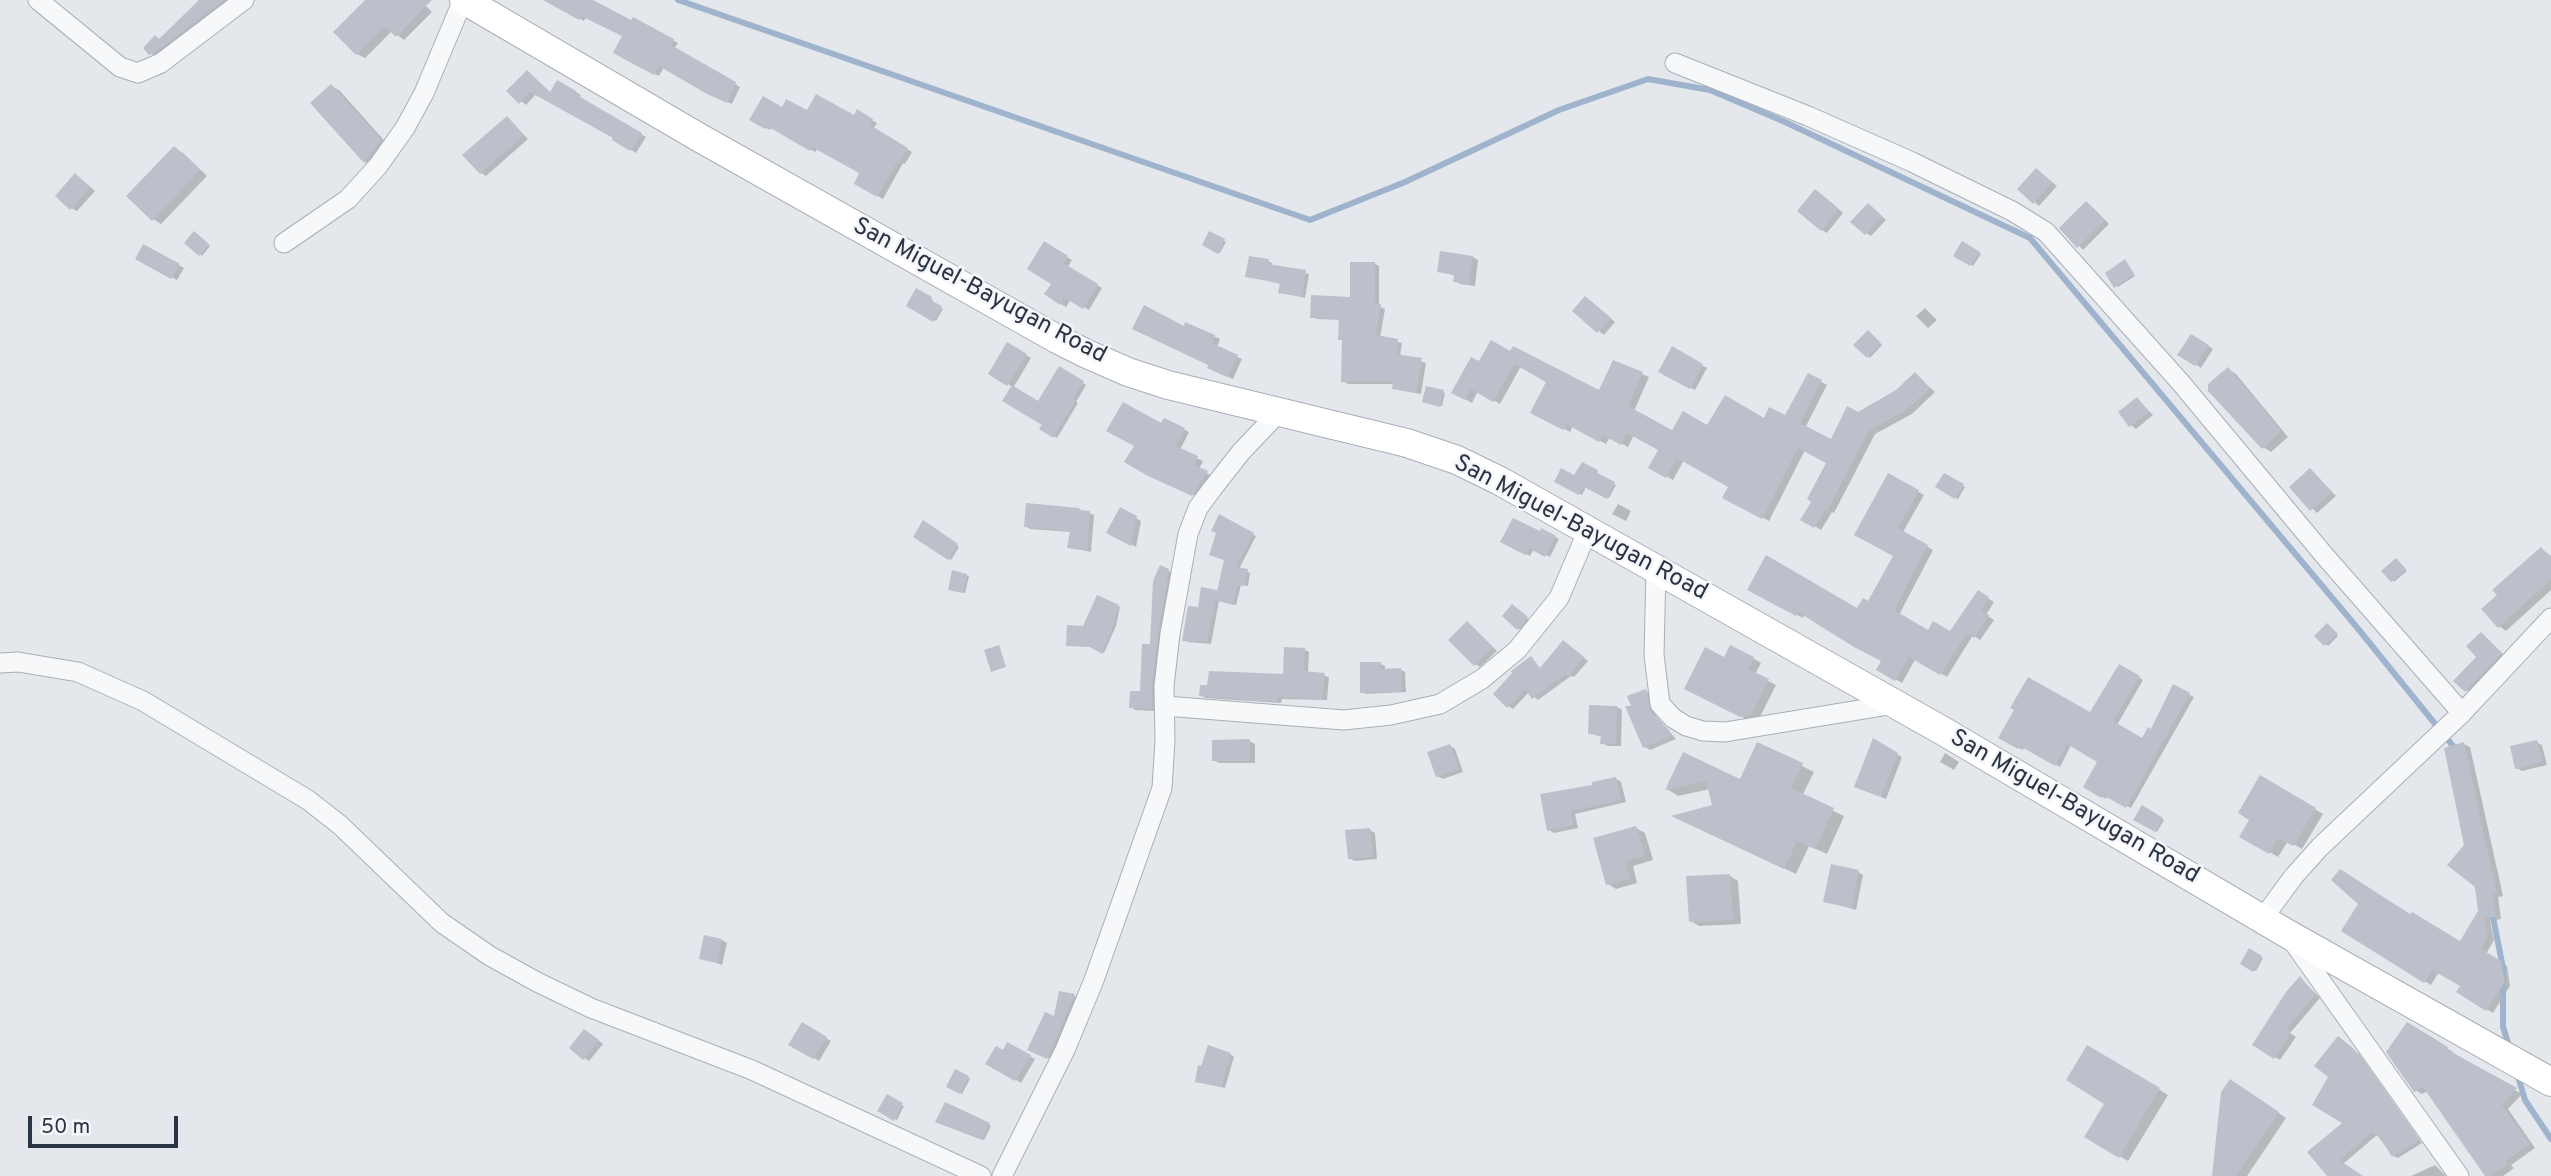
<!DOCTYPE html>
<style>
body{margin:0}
#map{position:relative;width:2551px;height:1176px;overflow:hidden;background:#e4e7ec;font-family:Overpass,sans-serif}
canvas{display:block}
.scale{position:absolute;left:28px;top:1116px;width:150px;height:32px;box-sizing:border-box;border:4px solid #2b3445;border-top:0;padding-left:9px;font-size:21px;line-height:24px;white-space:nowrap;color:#2b3445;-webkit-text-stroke:5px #f4f6f9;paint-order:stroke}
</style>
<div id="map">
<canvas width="2551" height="1176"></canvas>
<div class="scale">50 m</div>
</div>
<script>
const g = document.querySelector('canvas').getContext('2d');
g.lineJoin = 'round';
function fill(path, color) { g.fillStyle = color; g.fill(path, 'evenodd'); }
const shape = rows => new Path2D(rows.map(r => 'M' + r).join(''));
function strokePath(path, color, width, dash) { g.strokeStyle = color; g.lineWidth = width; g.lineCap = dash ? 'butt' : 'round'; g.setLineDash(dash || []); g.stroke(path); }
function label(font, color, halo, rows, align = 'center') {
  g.font = font + ' Overpass,sans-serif'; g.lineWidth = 5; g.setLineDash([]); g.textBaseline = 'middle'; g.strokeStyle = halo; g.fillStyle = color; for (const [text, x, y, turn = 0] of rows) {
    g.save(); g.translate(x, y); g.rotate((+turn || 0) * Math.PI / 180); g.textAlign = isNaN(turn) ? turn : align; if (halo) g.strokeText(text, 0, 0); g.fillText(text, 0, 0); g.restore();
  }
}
fill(shape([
 [201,0,229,0,159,54,154,55,150,53,160,40],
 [367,0,420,0,432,12,404,40,392,31,365,58,357,54,335,32],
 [572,0,594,0,593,2,632,22,634,19,678,43,674,49,740,87,732,104,714,96,664,67,659,76,619,55,624,36,586,17,584,21,566,11],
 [527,72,551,93,558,82,581,95,579,98,646,137,636,153,614,139,615,138,536,94,526,105,509,91],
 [332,86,340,91,389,146,373,166,365,162,312,103],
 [783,109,854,118,858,112,877,123,873,129,912,152,905,164,903,163,883,199,856,183,862,173,818,148,815,152,772,127,770,130,751,119],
 [507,118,528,139,486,176,481,173],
 [174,148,183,153,207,176,161,224,153,219],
 [2041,173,2057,186,2039,206,2019,189],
 [80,178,95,191,77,211,71,208],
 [1821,194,1843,213,1827,233,1822,230],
 [2091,206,2109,224,2083,250,2062,228],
 [1873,208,1886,220,1871,236,1866,233],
 [1210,233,1226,242,1220,253,1204,245],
 [197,235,210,246,202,256,200,254],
 [1963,243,1981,254,1973,266,1955,255],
 [1044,244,1072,260,1067,268,1102,288,1089,310,1071,299,1066,307,1061,304],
 [144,246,184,268,177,280,137,258],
 [1473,257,1478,260,1475,286,1460,284,1455,281,1456,276,1439,271],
 [1268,261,1272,263,1271,267,1309,274,1305,298,1280,292,1281,284,1247,276],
 [2127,263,2135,276,2118,287,2116,286],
 [1375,264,1379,266,1379,306,1385,309,1380,338,1402,343,1400,356,1426,363,1421,394,1399,390,1394,388,1395,384,1348,384,1343,381,1344,341,1340,339,1341,320,1317,319,1312,317,1351,299],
 [917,291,933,300,931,303,943,309,936,321,908,306],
 [1591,301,1615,322,1604,335,1575,311],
 [1925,308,1937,320,1928,328,1916,316],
 [1186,324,1220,339,1217,347,1242,359,1233,379,1214,370,1184,328],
 [1870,333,1882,345,1870,358,1868,356],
 [2192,336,2213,349,2201,368,2180,354],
 [1492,343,1599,392,1614,362,1649,377,1634,411,1673,433,1786,418,1809,375,1827,385,1805,428,1831,441,1858,414,1897,392,1915,375,1935,392,1912,414,1875,434,1834,513,1832,512,1821,530,1803,519,1813,501,1829,463,1805,450,1769,521,1725,497,1731,486,1684,460,1673,480,1651,467,1660,450,1634,435,1628,447,1610,437,1606,444,1573,426,1570,432,1532,412,1548,381,1521,366,1500,404,1478,391,1472,403,1453,392,1480,364],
 [1008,345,1031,358,1013,388,1038,403,1059,368,1086,385,1076,402,1078,403,1057,438,1041,429,1044,424,1004,400,1013,387,991,374],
 [1672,349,1707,368,1695,390,1660,371],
 [2228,369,2236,374,2288,437,2271,452,2263,447],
 [1443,392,1445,393,1442,406,1426,403],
 [2137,399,2153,415,2136,429,2131,425],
 [1165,420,1189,432,1180,450,1203,461,1199,469,1212,476,1198,497,1156,478,1136,445,1162,426],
 [1583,464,1616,485,1609,498,1586,487,1582,495,1556,482,1575,478],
 [2311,470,2336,496,2317,513,2291,487],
 [1889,475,1924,495,1903,532,1933,550,1899,615,1929,632,1950,633,1978,592,1994,602,1986,615,1994,620,1980,640,1973,635,1947,677,1916,658,1902,683,1878,669,1883,661,1805,614,1803,618,1750,590,1858,611,1869,603,1895,556],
 [1944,475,1965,487,1958,499,1937,487],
 [1618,504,1631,511,1626,521,1612,514],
 [1079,509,1094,515,1091,552,1069,547,1071,532,1030,529,1026,526],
 [1120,510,1141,521,1136,547,1108,532],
 [1220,517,1256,536,1239,569,1250,573,1248,586,1241,585,1236,605,1219,601,1211,644,1188,642,1184,640,1199,608,1216,592,1218,593,1225,559],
 [923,523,959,547,951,560,915,537],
 [1542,530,1559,539,1550,557,1534,549,1530,556,1502,542,1541,533],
 [2541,549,2551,556,2551,590,2506,631,2499,626],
 [2398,561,2407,571,2394,582,2384,571],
 [1168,571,1173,573,1156,711,1135,710,1131,707,1142,693],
 [953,572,969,576,965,593,952,590],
 [1098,598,1120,607,1116,626,1104,653,1094,647,1068,645,1085,627],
 [1514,608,1529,620,1520,630,1504,616],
 [1468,623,1497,651,1480,667,1475,664],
 [2329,626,2338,636,2328,646,2316,636],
 [2482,634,2506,657,2472,693,2466,690,2478,657],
 [1568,645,1588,661,1574,677,1571,676,1538,700,1529,692,1513,709,1508,706,1531,658,1541,669],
 [1305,650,1309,652,1308,673,1329,677,1327,700,1282,699,1281,703,1205,698,1201,695,1284,676],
 [1753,658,1761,663,1755,674,1776,685,1759,719,1750,721,1695,693,1725,659],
 [1380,664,1385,666,1385,670,1401,670,1405,672,1406,692,1366,694,1362,692],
 [2119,666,2143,680,2117,725,2143,740,2152,731,2173,687,2194,697,2131,808,2108,795,2106,799,2085,786,2099,762,2071,745,2060,767,2024,747,2023,750,2000,737,2090,715],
 [1646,691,1651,694,1656,716,1676,739,1650,750,1644,746,1633,708],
 [1617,707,1622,710,1621,746,1608,746,1602,743,1602,737,1590,733],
 [1249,741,1255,744,1255,763,1219,763,1214,760],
 [1874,741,1902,757,1886,799,1861,789],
 [2536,742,2542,745,2547,765,2522,771,2517,768],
 [1758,744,1814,772,1802,796,1844,816,1827,854,1809,846,1796,874,1685,822,1714,806,1710,789,1678,796,1667,789,1684,754,1741,781],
 [2464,744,2470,747,2503,896,2498,897,2501,919,2490,921,2494,940,2486,954,2507,966,2510,986,2493,1013,2458,992,2462,986,2439,972,2431,985,2343,931,2411,916,2460,943,2480,911,2466,845],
 [1450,746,1455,749,1463,772,1443,779,1437,776],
 [1945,753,1959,762,1954,770,1940,762],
 [2261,777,2323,814,2302,849,2288,841,2278,857,2242,836,2252,820],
 [1616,779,1621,782,1626,802,1575,814,1578,828,1554,833,1549,830,1594,786],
 [2143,807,2164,820,2157,832,2136,819],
 [1636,828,1645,833,1653,860,1633,866,1637,883,1616,889,1608,884],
 [1370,830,1375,833,1377,859,1355,861,1349,858],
 [1858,872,1863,875,1856,910,1825,901],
 [1730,876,1738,881,1741,924,1699,926,1691,921],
 [722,940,727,943,722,965,701,958],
 [2250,950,2263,958,2256,971,2242,963],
 [2300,978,2320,998,2290,1033,2296,1037,2280,1060,2254,1044],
 [1061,993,1077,997,1051,1059,1030,1049,1055,1019],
 [802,1024,831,1041,819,1061,790,1044],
 [2407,1024,2453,1052,2452,1054,2522,1094,2508,1109,2535,1148,2511,1165,2514,1168,2503,1176,2487,1176,2428,1091,2422,1094,2415,1090],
 [590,1034,603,1044,589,1061,584,1058],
 [2343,1041,2359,1054,2422,1143,2398,1158,2393,1156,2377,1135,2343,1164,2361,1176,2329,1176,2345,1122,2330,1076],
 [1008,1044,1035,1059,1021,1083,988,1063,1003,1052],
 [2088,1047,2168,1095,2128,1161,2086,1137,2107,1103],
 [1230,1054,1234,1057,1225,1088,1197,1081],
 [955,1071,970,1079,962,1094,948,1086],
 [2239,1086,2286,1118,2247,1176,2213,1176],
 [887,1097,904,1106,897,1120,880,1111],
 [946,1104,991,1126,984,1140,937,1121],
 [2435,1165,2446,1176,2411,1176]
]), '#0003');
strokePath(shape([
 [678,0,1310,220,1405,182,1559,110,1648,79,1710,90,1785,122,2030,238,2355,625,2457,751],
 [2492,912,2503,968,2503,1027,2510,1049],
 [2517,1073,2525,1100,2551,1139]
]), '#9fb4cc', 6);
fill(shape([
 [199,0,224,0,155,52,149,55,143,48,155,35,159,39],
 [365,0,432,0,396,37,385,26,356,55,333,32],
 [543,0,593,0,631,20,633,17,674,39,671,45,736,82,727,103,707,94,659,66,654,75,613,53,622,36,581,16,579,20],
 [527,70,550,92,557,80,576,91,575,94,642,133,630,151,612,140,613,138,530,92,519,104,506,91],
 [331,84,381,140,364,163,310,103],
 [816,94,854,115,857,109,873,119,870,125,908,148,899,163,897,162,877,197,854,184,859,173,812,147,810,151,767,126,765,129,749,120,763,96,782,107,786,99,807,110],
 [507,116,524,135,480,174,462,155],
 [174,146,200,170,152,221,126,196],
 [2036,168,2052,182,2033,204,2017,189],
 [75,173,90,187,70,210,55,196],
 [1815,189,1839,209,1821,231,1797,211],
 [2086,201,2105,220,2077,248,2059,228],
 [1868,203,1882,216,1865,235,1850,222],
 [194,231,209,244,199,256,184,243],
 [1209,231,1225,239,1218,254,1202,245],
 [1044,241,1068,256,1063,263,1098,284,1083,309,1065,298,1060,305,1044,294,1051,284,1027,269],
 [1962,241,1980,252,1970,266,1953,256],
 [143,244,180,264,171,279,135,259],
 [1440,251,1473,256,1469,284,1453,282,1454,275,1437,272],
 [1249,256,1269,259,1268,264,1306,270,1302,297,1278,293,1280,283,1245,277],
 [2125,259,2134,274,2114,288,2105,273],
 [1350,262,1375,262,1375,303,1381,304,1376,335,1398,339,1396,354,1422,358,1416,393,1392,389,1393,382,1341,382,1342,340,1338,340,1339,319,1310,318,1311,295,1350,297],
 [916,288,932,297,930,300,942,306,933,322,906,306],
 [1585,296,1611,318,1597,333,1572,311],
 [1144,305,1184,326,1185,322,1215,335,1212,343,1238,355,1227,377,1207,368,1208,365,1132,329],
 [1868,330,1881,343,1867,358,1853,345],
 [2191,334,2209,345,2195,366,2177,355],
 [1491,340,1510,351,1513,346,1599,390,1613,360,1643,372,1628,406,1672,430,1683,411,1707,425,1725,395,1764,418,1769,407,1785,415,1808,373,1822,380,1800,423,1831,439,1847,406,1858,412,1896,390,1915,372,1930,388,1905,411,1869,430,1827,511,1825,510,1814,528,1800,520,1811,502,1807,499,1826,463,1798,448,1762,519,1722,498,1728,487,1677,458,1666,478,1648,468,1658,450,1627,433,1621,445,1603,435,1599,442,1566,424,1563,430,1530,413,1546,382,1514,364,1493,402,1471,389,1465,400,1451,393,1471,357,1479,361],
 [1007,342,1027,354,1007,386,988,374],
 [1672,346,1703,364,1690,389,1658,372],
 [1059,366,1084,381,1073,399,1076,400,1053,438,1039,429,1042,425,1002,401,1012,385,1038,401],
 [2228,367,2281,431,2262,449,2208,391,2208,384],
 [1426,386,1444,390,1440,407,1422,402],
 [2137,397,2149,412,2129,427,2118,412],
 [1123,402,1161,423,1164,418,1185,428,1176,446,1198,456,1194,465,1208,471,1192,496,1148,476,1124,462,1134,446,1106,431],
 [1582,462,1598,470,1597,473,1615,482,1607,499,1584,487,1579,495,1554,482,1561,468,1574,475],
 [2310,468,2332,492,2310,511,2289,487],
 [1888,473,1919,490,1898,528,1928,545,1894,610,1928,630,1933,621,1950,631,1978,590,1989,597,1981,610,1989,615,1974,638,1967,633,1940,675,1909,657,1895,681,1876,670,1881,661,1854,647,1798,612,1796,616,1747,590,1766,555,1857,608,1863,598,1868,601,1893,556,1854,535],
 [1944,473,1964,484,1955,499,1935,487],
 [1026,503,1079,508,1079,510,1090,511,1087,551,1067,548,1070,531,1024,527],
 [1120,507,1137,516,1131,546,1106,533],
 [1219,514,1254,533,1236,567,1248,569,1244,586,1238,585,1233,605,1215,600,1224,560,1209,555,1216,533,1211,531],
 [1513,518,1540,531,1541,528,1556,536,1545,557,1529,548,1525,555,1500,542],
 [923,520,958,544,948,560,913,537],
 [2541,547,2551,558,2551,579,2498,628,2481,609,2497,595,2492,590],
 [2396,558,2406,569,2391,582,2381,571],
 [1160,565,1169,569,1158,633,1152,685,1152,709,1129,708,1130,691,1140,691,1142,644,1150,644,1153,581],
 [952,570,967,574,963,593,948,590],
 [1201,587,1217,590,1207,642,1182,641,1188,606,1198,607],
 [1097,595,1119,605,1114,624,1102,654,1090,647,1066,646,1067,625,1083,626],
 [1512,604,1528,617,1517,630,1502,616],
 [1467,621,1493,647,1474,666,1448,640],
 [2327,623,2338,634,2324,646,2314,636],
 [2481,632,2502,653,2465,692,2453,681,2476,657,2466,646],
 [1563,640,1584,657,1569,676,1565,674,1532,699,1525,689,1507,708,1493,694,1512,673,1511,671,1531,656,1540,668],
 [999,645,1006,667,991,672,984,650],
 [1730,645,1754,657,1748,669,1769,679,1751,715,1740,717,1684,689,1705,647,1724,657],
 [1284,647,1305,648,1304,671,1325,673,1322,699,1278,697,1277,702,1199,696,1200,685,1207,685,1209,671,1283,674],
 [1360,662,1381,662,1381,669,1401,668,1402,691,1360,693],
 [2119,664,2140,676,2113,721,2142,738,2148,727,2151,729,2173,684,2190,693,2126,808,2103,795,2101,798,2083,787,2097,762,2067,744,2055,766,2020,746,2018,749,1998,738,2014,710,2010,708,2028,677,2090,712],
 [1646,689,1651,712,1669,730,1671,736,1643,748,1625,706,1631,706,1627,696],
 [1589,705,1617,706,1616,744,1600,744,1601,735,1588,734],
 [1873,738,1898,753,1881,797,1854,787],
 [1250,739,1250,761,1212,761,1212,740],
 [2537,740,2542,762,2515,769,2510,746],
 [1757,742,1803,763,1791,788,1834,808,1815,849,1797,841,1784,869,1671,816,1712,805,1706,781,1665,790,1683,752,1740,779],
 [2464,742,2497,894,2492,894,2496,917,2485,918,2488,936,2481,949,2501,961,2505,982,2486,1011,2456,992,2460,986,2432,970,2424,983,2341,931,2358,904,2331,880,2340,869,2410,914,2412,912,2460,941,2478,911,2475,887,2447,865,2464,845,2444,748],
 [1450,744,1459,769,1436,777,1427,752],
 [2260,775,2316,808,2293,846,2278,838,2269,854,2239,837,2249,820,2238,813],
 [1616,777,1621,800,1571,811,1573,825,1547,831,1540,794,1592,785,1592,782],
 [2142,805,2163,818,2155,832,2133,820],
 [1636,826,1645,856,1625,861,1630,879,1606,885,1593,838],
 [1370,828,1373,857,1348,859,1345,830],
 [1831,864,1859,870,1851,908,1823,902],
 [1730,874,1733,920,1689,922,1686,876],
 [704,935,722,939,717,963,699,959],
 [2249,948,2262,956,2253,972,2240,964],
 [2300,976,2315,995,2286,1029,2291,1032,2274,1059,2252,1045,2286,992],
 [1059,991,1075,994,1047,1059,1027,1050,1045,1012,1054,1016],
 [802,1022,827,1037,813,1059,788,1045],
 [2407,1022,2448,1047,2446,1049,2517,1088,2502,1105,2530,1144,2505,1161,2508,1164,2490,1176,2485,1176,2423,1087,2414,1092,2386,1052],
 [584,1029,599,1040,583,1060,569,1048],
 [2338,1036,2354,1049,2419,1140,2392,1157,2378,1133,2375,1135,2373,1132,2339,1160,2363,1176,2327,1176,2307,1152,2342,1123,2312,1105,2328,1077,2314,1066],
 [1007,1042,1031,1055,1015,1081,985,1064,996,1046,1003,1050],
 [1208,1045,1231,1053,1221,1087,1195,1082,1198,1065,1201,1066],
 [2087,1045,2160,1088,2119,1158,2084,1137,2104,1104,2066,1080],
 [955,1069,969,1076,960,1094,946,1087],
 [2230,1079,2279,1112,2236,1176,2212,1176,2221,1092],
 [887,1094,903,1103,894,1121,877,1111],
 [945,1102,990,1123,982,1140,935,1122]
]), '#bbc0ca');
const street = shape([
 [38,0,120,67,138,73,161,63,244,0],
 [1675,63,1808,116,1912,162,2012,211,2046,232,2181,383,2324,555,2462,713],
 [284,243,348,199,378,166,405,128,424,93,463,0],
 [1656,569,1654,655,1660,704,1673,718,1686,726,1703,731,1725,732,1895,704],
 [0,663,18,662,78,672,143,701,308,800,340,825,442,923,490,956,537,982,591,1008,752,1070,981,1176],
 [1165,706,1344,720,1391,715,1440,704,1482,679,1517,650,1559,598,1588,530],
 [2263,918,2294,876,2320,847,2462,713,2551,618],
 [2291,939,2459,1176],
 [1002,1176,1065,1050,1094,980,1162,788,1165,741,1164,686,1170,634,1188,534,1198,508,1212,489,1241,452,1279,412]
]);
const secondary = shape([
 [464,0,700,138,1057,339,1087,354,1128,372,1168,385,1407,443,1457,460,1500,481,1943,731,2286,933,2551,1082]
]);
strokePath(street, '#a9aeb7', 21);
strokePath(secondary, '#a9aeb7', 30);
strokePath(street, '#f7f8fa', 19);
strokePath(secondary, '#fff', 28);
label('24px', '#2b3445', '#f4f6f9', [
 ["San Miguel-Bayugan Road",979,292,28],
 ["San Miguel-Bayugan Road",1580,529,28],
 ["San Miguel-Bayugan Road",2074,808,30]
]);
</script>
